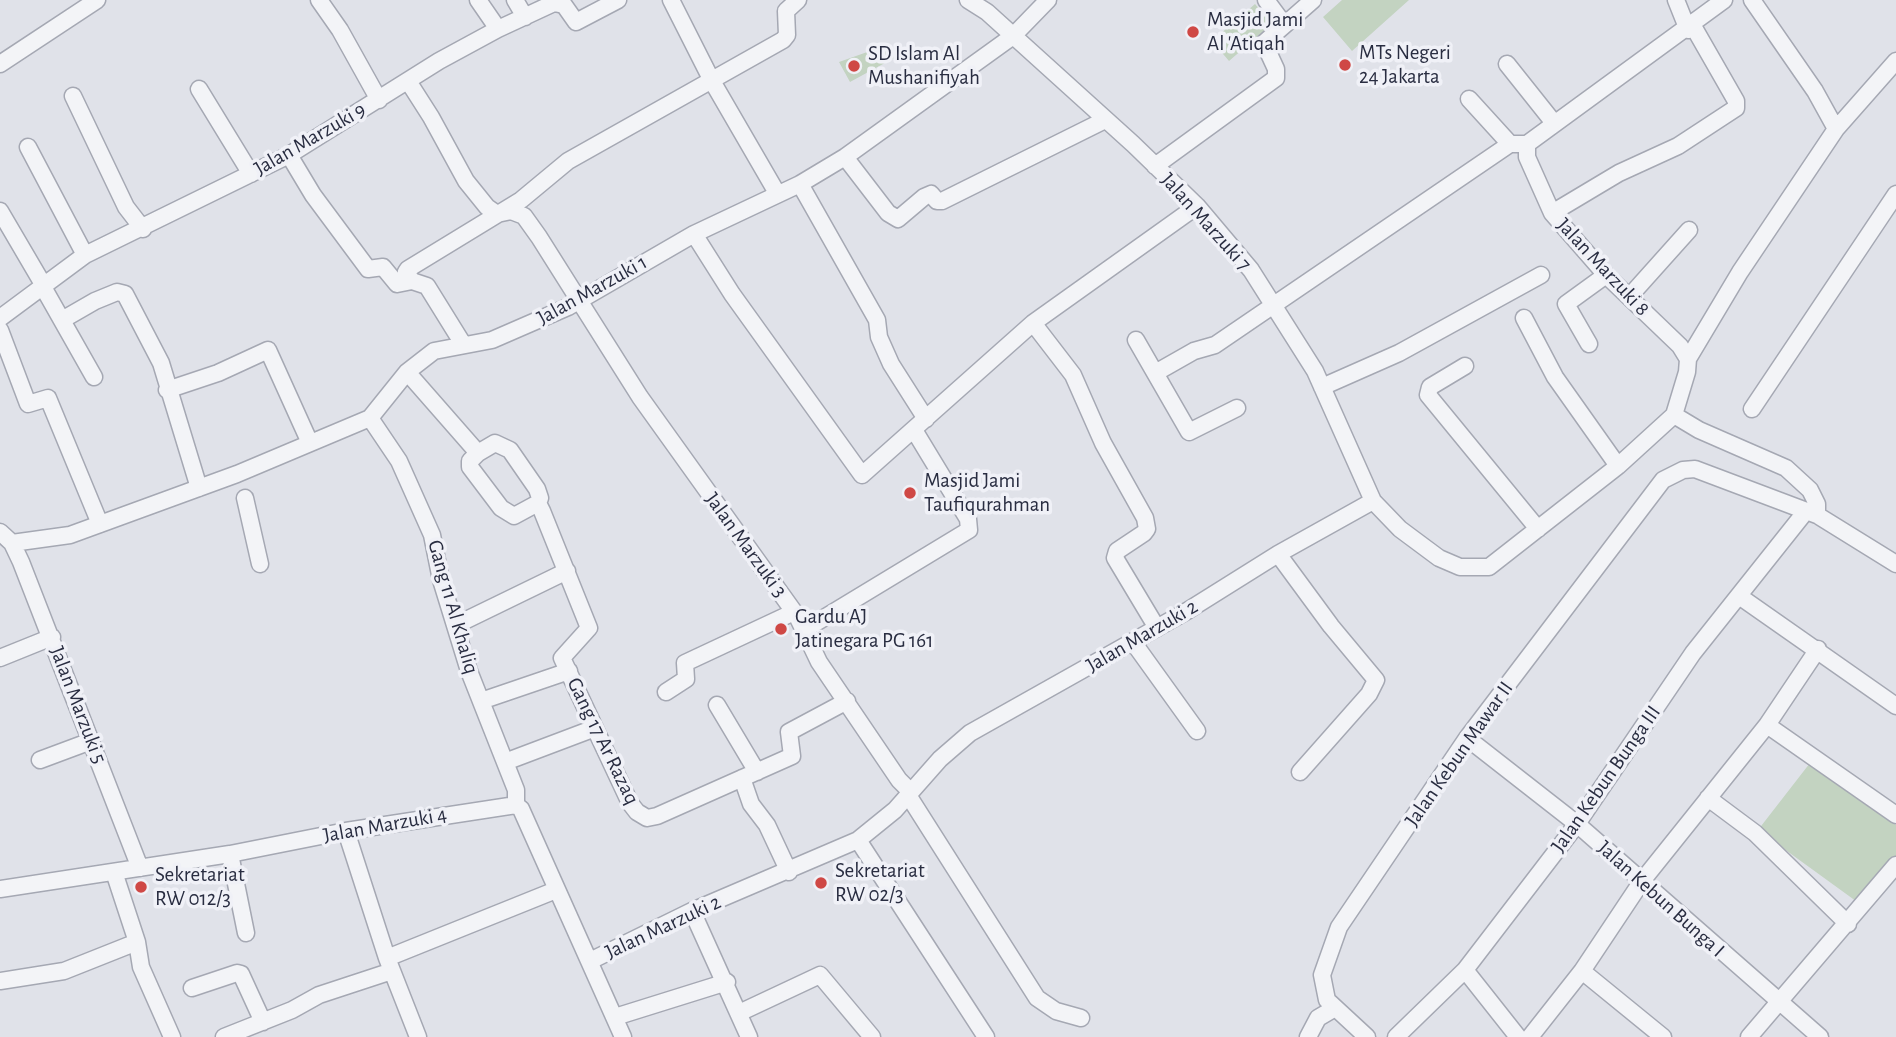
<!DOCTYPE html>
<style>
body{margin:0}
canvas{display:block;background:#e0e2e9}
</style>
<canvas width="1896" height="1037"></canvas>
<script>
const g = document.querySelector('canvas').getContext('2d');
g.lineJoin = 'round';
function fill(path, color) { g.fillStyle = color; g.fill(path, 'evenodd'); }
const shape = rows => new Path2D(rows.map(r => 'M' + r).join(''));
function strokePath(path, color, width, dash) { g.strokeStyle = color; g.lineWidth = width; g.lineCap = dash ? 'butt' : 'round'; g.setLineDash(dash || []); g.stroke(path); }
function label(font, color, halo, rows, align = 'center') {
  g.font = font + ' "Alegreya Sans",sans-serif'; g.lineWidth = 7; g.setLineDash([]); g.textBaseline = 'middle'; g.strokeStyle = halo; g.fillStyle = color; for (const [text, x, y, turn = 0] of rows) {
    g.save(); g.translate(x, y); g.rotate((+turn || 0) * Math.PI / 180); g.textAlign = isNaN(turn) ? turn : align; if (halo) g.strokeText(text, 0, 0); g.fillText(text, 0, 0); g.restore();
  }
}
fill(shape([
 [1342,0,1409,0,1352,51,1323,17],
 [1255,4,1272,24,1229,61,1212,41],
 [887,45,894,58,850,82,839,62],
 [1810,763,1896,825,1896,857,1860,904,1758,830]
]), '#c3d3c1');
const minor = shape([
 [319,0,340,30,379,100],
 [478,0,498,29],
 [515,0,525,17],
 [671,0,712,81,777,193],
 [968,0,987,12,1133,144,1197,206,1251,270,1315,371,1373,501],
 [1266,0,1283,23],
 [1676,0,1688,30],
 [1752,0,1815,91,1836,129],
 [0,64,97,0],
 [1507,64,1554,123],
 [408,81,431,117,466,181,487,207,497,214,511,211,524,216,539,237,640,397,797,616,819,662,899,780,909,790],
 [199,89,251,174],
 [73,96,126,207,143,229],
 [1469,99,1510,144],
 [1527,144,1527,157,1552,213,1606,275,1680,346,1688,359,1687,372,1674,415],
 [1527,144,1724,0],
 [28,147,85,255],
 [289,155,313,195,368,269,383,267,397,284,412,281],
 [845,157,888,213,898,219,924,197,931,194,937,201,942,201,1105,120],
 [1155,166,1276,78,1276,69,1264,43,1313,0],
 [800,184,877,320,879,337,891,364,926,419],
 [0,211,44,286],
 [1552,213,1619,173,1678,146,1736,108,1736,101,1693,26],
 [694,234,732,294,862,475,1033,323,1197,206],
 [412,281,406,272,408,269,521,200,568,161,783,40,787,35,786,11,798,0],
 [412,281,427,286,463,344],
 [43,287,94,377],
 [1629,297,1689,230],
 [0,318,85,255,289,155,439,61,498,29,554,3,564,5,576,22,618,0],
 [1524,318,1555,377,1618,466],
 [62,320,95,301,117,292,125,294,161,363,199,488],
 [1033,323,1073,375,1103,443,1145,518,1147,529,1144,533,1117,551,1115,558,1157,628],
 [0,330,28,404,48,398,100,524],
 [1136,340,1189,432,1237,408],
 [1589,344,1566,304,1606,275],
 [1688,359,1740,272,1836,129,1896,61],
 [1465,366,1430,387,1428,395,1538,529],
 [407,372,478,453,470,461,470,467,501,508,514,516,538,503,542,511,589,628,562,658,630,803,637,812,647,818,657,816,792,756,789,732,847,701],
 [1157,372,1194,351,1215,345,1510,144,1527,144],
 [1322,387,1399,353,1541,275],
 [167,390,218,373,268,350,310,443],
 [1752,409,1896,194],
 [1674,415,1699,430,1786,468,1810,490,1817,504,1817,515],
 [370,418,399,461,432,535,441,580,469,671,516,790,516,805],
 [478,453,495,443,510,450,537,489,540,498,538,503],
 [245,498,260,564],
 [0,532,12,543,21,562,140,868],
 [12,543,70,535,237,474,370,418,407,372,434,351,492,340,568,307,694,234,800,184,845,157,1013,36,1048,0],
 [1278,554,1331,626,1376,680,1369,694,1300,772],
 [1739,596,1896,706],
 [456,625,567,571],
 [804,630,969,530,968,519,914,430],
 [1133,642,1197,731],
 [0,658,52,637],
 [666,692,686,679,685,663,794,612],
 [481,701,569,671],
 [717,705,757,772],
 [1767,725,1896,815],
 [1467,738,1577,824,1820,1037],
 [40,760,91,741],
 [505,762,595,728],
 [742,778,751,804,767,825,789,872],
 [908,795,1037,998,1056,1011,1081,1018],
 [1708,798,1755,833,1848,924],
 [346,831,387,958,418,1037],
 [858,840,986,1037],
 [230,854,246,933],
 [114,872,137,942,141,967,172,1037],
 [0,889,230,854,346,831,516,805,521,809,623,1037],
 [692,911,749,1037],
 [387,958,556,890],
 [590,961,692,911,858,840,895,810,940,759,970,733,1187,611,1278,554,1373,501,1400,529,1439,558,1460,567,1489,567,1618,466,1674,415],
 [1465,970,1518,1037],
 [1582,971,1663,1037],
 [0,981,64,971,137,942],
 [192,988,237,973,241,974,263,1022],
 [739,1013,820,975,872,1037],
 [615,1017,727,982],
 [224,1037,292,1010,319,995,392,971],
 [1308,1037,1318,1018,1335,1008],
 [1367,1037,1327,1000,1322,975,1339,927,1467,738,1663,480,1683,470,1695,469,1817,515,1896,564],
 [1396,1037,1465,970,1577,824,1693,653,1806,511],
 [1530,1037,1582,971,1642,881,1767,725,1818,649],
 [1749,1037,1896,865]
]);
strokePath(minor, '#a5a8b3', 19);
strokePath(minor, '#f3f4f7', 16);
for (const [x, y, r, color] of [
 [1193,32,7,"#cf4845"],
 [1345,65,7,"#cf4845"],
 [854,66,7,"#cf4845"],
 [910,493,7,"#cf4845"],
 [781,629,7,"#cf4845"],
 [821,883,7,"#cf4845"],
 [141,887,7,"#cf4845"]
]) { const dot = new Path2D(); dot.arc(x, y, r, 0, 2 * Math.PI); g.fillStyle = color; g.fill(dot); strokePath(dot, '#f0f1f7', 2.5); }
label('21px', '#292d41', '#f0f1f7', [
 ["Masjid Jami",1207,20],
 ["Al 'Atiqah",1207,44],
 ["MTs Negeri",1359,53],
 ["24 Jakarta",1359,77],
 ["SD Islam Al",868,54],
 ["Mushanifiyah",868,78],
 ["Masjid Jami",924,481],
 ["Taufiqurahman",924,505],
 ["Gardu AJ",795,617],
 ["Jatinegara PG 161",795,641],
 ["Sekretariat",835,871],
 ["RW 02/3",835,895],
 ["Sekretariat",155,875],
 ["RW 012/3",155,899]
], 'left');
label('21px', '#292d41', '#f0f1f7', [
 ["Jalan Marzuki 9",310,139,-30],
 ["Jalan Marzuki 7",1206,222,48],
 ["Jalan Marzuki 8",1603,267,47],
 ["Jalan Marzuki 1",592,290,-29],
 ["Jalan Marzuki 3",746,545,54],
 ["Gang 11 Al Khaliq",453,607,74],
 ["Jalan Marzuki 2",1142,636,-30],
 ["Jalan Marzuki 5",78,705,69],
 ["Gang 17 Ar Razaq",603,741,64],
 ["Jalan Kebun Mawar II",1459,754,-55],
 ["Jalan Kebun Bunga III",1606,779,-55],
 ["Jalan Marzuki 4",385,825,-10],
 ["Jalan Kebun Bunga I",1661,899,42],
 ["Jalan Marzuki 2",663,927,-25]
]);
</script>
